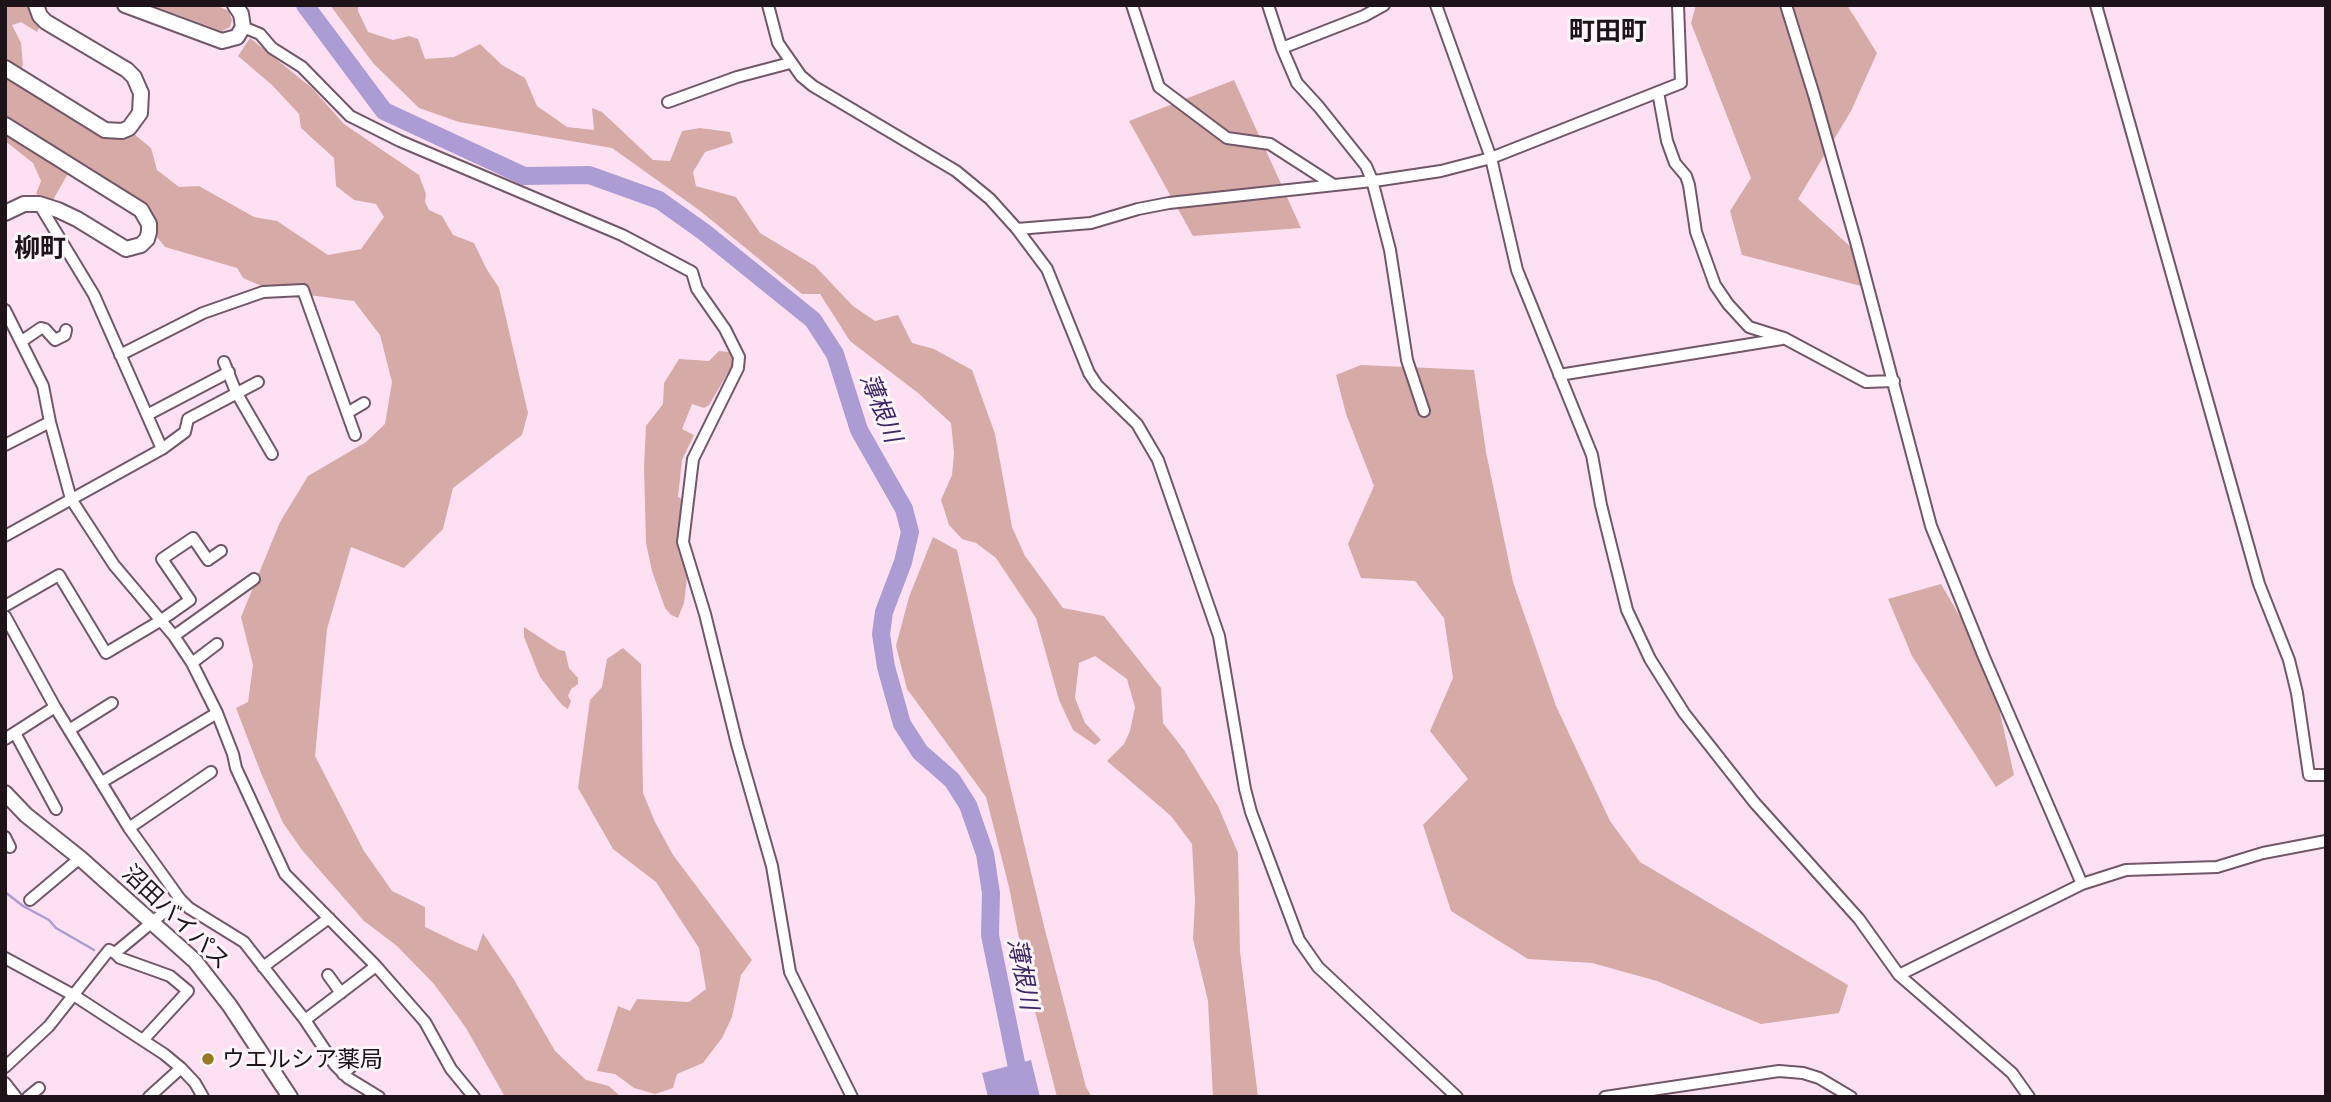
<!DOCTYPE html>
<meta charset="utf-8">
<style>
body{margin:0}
#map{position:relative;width:2331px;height:1102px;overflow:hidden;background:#fee0f3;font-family:Ubuntu,sans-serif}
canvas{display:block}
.frame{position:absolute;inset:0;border:7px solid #1d1319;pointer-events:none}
</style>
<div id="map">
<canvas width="2331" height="1102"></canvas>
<div class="frame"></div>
</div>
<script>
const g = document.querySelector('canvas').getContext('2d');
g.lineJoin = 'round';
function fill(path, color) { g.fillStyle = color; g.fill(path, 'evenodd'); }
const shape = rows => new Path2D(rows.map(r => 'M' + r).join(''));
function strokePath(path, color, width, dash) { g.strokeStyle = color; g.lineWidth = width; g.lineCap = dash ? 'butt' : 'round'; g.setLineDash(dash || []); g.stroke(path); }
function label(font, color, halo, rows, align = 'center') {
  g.font = font + ' Ubuntu,"Noto Sans JP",sans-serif'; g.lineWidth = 6; g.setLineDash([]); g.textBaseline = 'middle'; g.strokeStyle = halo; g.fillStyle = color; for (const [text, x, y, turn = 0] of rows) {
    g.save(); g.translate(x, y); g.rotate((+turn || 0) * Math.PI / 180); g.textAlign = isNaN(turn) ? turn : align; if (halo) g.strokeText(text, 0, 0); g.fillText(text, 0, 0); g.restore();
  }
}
fill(shape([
 [5,5,30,5,31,12,41,24,37,32,21,22,12,25,21,43,23,65,20,71,5,62],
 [151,5,215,5,229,11,232,20,230,27,222,31],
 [330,5,358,5,358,11,368,32,393,40,409,36,418,39,425,59,454,57,480,44,502,65,525,78,537,106,567,127,594,130,592,108,602,112,653,160,670,161,682,131,700,128,730,132,733,143,705,152,693,172,696,186,736,197,760,233,815,266,853,306,875,321,898,315,912,343,934,349,972,370,995,434,1012,527,1025,556,1063,608,1104,616,1161,688,1163,723,1184,750,1218,806,1238,853,1240,951,1258,1097,1213,1097,1208,1001,1193,939,1195,901,1192,844,1171,816,1107,761,1124,744,1130,731,1135,707,1127,679,1095,656,1079,663,1075,698,1085,723,1101,740,1095,745,1073,730,1059,700,1036,618,996,558,976,543,962,539,949,525,941,500,952,475,954,453,951,423,918,393,850,341,820,294,802,294,699,210,612,148,459,122,419,108,373,63],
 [1696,5,1847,5,1877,53,1851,111,1798,199,1865,260,1861,286,1742,255,1730,211,1751,178,1691,23],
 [250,38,312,88,344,124,419,175,426,194,425,202,429,210,442,216,453,235,474,243,486,268,499,288,528,413,522,435,453,488,443,529,404,568,351,547,327,629,315,756,364,851,392,891,425,907,425,927,460,944,477,951,483,933,513,978,555,1051,586,1080,609,1086,621,1097,505,1097,466,1028,434,984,397,946,364,921,302,850,283,823,261,773,236,708,248,702,253,665,241,617,280,522,308,476,366,442,385,424,392,382,380,335,354,301,271,290,243,278,237,268,165,247,153,232,153,224,5,120,5,76,97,134,112,139,134,134,151,148,157,170,179,187,199,186,254,217,277,221,328,255,361,249,384,217,376,204,354,200,336,186,334,158,301,128,299,114,272,85,238,56],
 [1234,80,1301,228,1193,236,1129,121],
 [5,129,70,170,53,200,36,194,41,181,33,163,5,141],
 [719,351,729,352,736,359,709,405,704,408,692,404,682,429,694,435,682,460,678,497,685,501,688,570,684,603,678,618,671,615,665,608,652,571,646,543,644,467,646,426,663,404,664,383,679,359,709,361],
 [1361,365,1474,370,1486,452,1513,582,1556,706,1610,821,1640,862,1848,985,1839,1013,1761,1024,1657,981,1592,963,1528,959,1451,911,1423,825,1468,779,1430,731,1453,678,1444,618,1415,581,1361,578,1348,544,1374,486,1346,414,1336,375],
 [933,537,957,550,1007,773,1045,930,1086,1087,1092,1097,1057,1097,1028,984,1009,887,986,797,907,689,896,646,909,597],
 [1941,584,1990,668,2014,775,1996,787,1912,656,1888,599],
 [524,627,559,650,565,651,569,668,578,678,578,684,571,689,568,696,571,701,568,709,562,705,540,677,524,637],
 [623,648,641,664,643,793,655,822,673,855,752,960,741,975,732,1017,722,1038,703,1063,677,1074,673,1088,655,1094,634,1088,615,1074,597,1071,618,1006,630,1011,637,999,689,1002,706,989,699,948,656,882,613,849,578,788,590,700,602,687,607,659]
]), '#d6aba7');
fill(shape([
 [1031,1060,1040,1097,988,1097,982,1073]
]), '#ab9dd3');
strokePath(shape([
 [5,892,23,906,49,920,56,928,94,950]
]), '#ab9dd3', 2.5);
strokePath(shape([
 [305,5,384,111,524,176,589,175,659,200,704,232,813,320,835,354,859,430,904,509,910,532,903,562,884,612,881,634,886,667,902,724,920,752,952,780,968,805,985,854,991,893,990,935,1023,1097]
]), '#ab9dd3', 18);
const minor = shape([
 [768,5,778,43,801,76,813,86,956,171,990,199,1017,229,1047,269,1089,373,1097,385,1137,424,1158,460,1219,636,1245,789,1251,812,1299,940,1318,967,1457,1097],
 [1132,5,1159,87,1227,138,1270,144,1332,184],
 [1268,5,1282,48],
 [1384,5,1364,16,1282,48,1297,83,1319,107,1366,166,1372,180,1390,250,1407,360,1424,411],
 [1436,5,1491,158,1517,270,1592,455,1601,505,1627,610,1650,659,1684,713,1754,802,1859,919,1899,975,2012,1073,2029,1097],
 [1786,5,1814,95,1856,242,1931,526,1984,657,2082,884],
 [2096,5,2259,584,2289,660,2297,693,2309,775,2326,775],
 [243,27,260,34,272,48,302,67,350,116,400,141,622,235,692,272,697,289,725,329,739,357,738,368,693,459,683,542,705,614,737,744,772,866,790,972,852,1097],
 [1658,92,1667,141,1675,163,1686,176,1689,185,1696,232,1715,285,1728,304,1749,327,1784,338,1866,382,1894,381],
 [668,102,737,77,790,63],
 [39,204,94,295,162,449],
 [1017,229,1091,223,1138,209,1169,203,1381,180,1441,171,1491,158,1681,83,1678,5],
 [5,310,43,386,50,422,71,499,114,565,174,636,192,663,217,713,233,754,236,768,285,874,376,966,425,1022,451,1069,474,1097],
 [22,341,41,328,45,329,55,340,65,335,66,330],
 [120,355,203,313,263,292,303,290,355,435],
 [224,362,236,392,272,454],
 [1559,375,1782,339],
 [347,413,364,403],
 [147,415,229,372],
 [5,445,50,422],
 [5,536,162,449,185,432,188,419,258,382],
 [5,606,59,575,106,653,160,621,190,600,162,559,193,538,208,560,221,551],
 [5,616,55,707,129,828,180,899,189,908,244,942,305,1020,335,1065,348,1078,379,1097],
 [174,636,254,579],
 [192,663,217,644],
 [69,730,112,703],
 [15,733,56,809],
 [5,739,55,707],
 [102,782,217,713],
 [129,828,211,772],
 [5,837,10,847],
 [30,900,80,858],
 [115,953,120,958,170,976,188,991,143,1040],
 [5,958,75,996,164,1054,181,1068,149,1097],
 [263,967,329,918],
 [328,975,341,993],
 [1899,975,2082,884,2126,870,2217,867,2263,853,2326,841],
 [305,1020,376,966],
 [5,1067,49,1026,109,950,115,953,180,899],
 [181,1068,195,1083,203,1097],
 [343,1074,355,1063],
 [5,1083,16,1097],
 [28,1097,39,1088],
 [1605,1097,1779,1071,1803,1073,1819,1078,1851,1097]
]);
const tertiary = shape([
 [125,5,222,41,237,37,243,27,241,14,235,5],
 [5,68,105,130,122,131,129,128,140,113,141,93,134,77,127,70,46,22,40,16,36,5],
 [5,125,141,210,149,224,149,232,147,239,141,245,126,249,77,219,58,210,39,204,24,204,5,213],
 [5,793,26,815,80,858,195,961,230,1006,290,1097]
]);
strokePath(minor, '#715768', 14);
strokePath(tertiary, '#715768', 18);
strokePath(minor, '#fff', 10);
strokePath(tertiary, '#fff', 14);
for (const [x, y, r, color] of [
 [208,1059,7,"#967b23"]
]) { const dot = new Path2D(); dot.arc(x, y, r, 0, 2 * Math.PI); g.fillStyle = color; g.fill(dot); strokePath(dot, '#fcf5f9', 2.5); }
label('23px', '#1d1319', '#fcf5f9', [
 ["沼田バイパス",176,917,44]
]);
label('23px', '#1d1319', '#fcf5f9', [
 ["ウエルシア薬局",222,1059]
], 'left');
label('italic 24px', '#3c2666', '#fcf5f9', [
 ["薄根川",881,408,68],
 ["薄根川",1023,974,79]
]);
label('bold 26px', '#1d1319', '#fcf5f9', [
 ["町田町",1608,31],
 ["柳町",40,248]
]);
</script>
